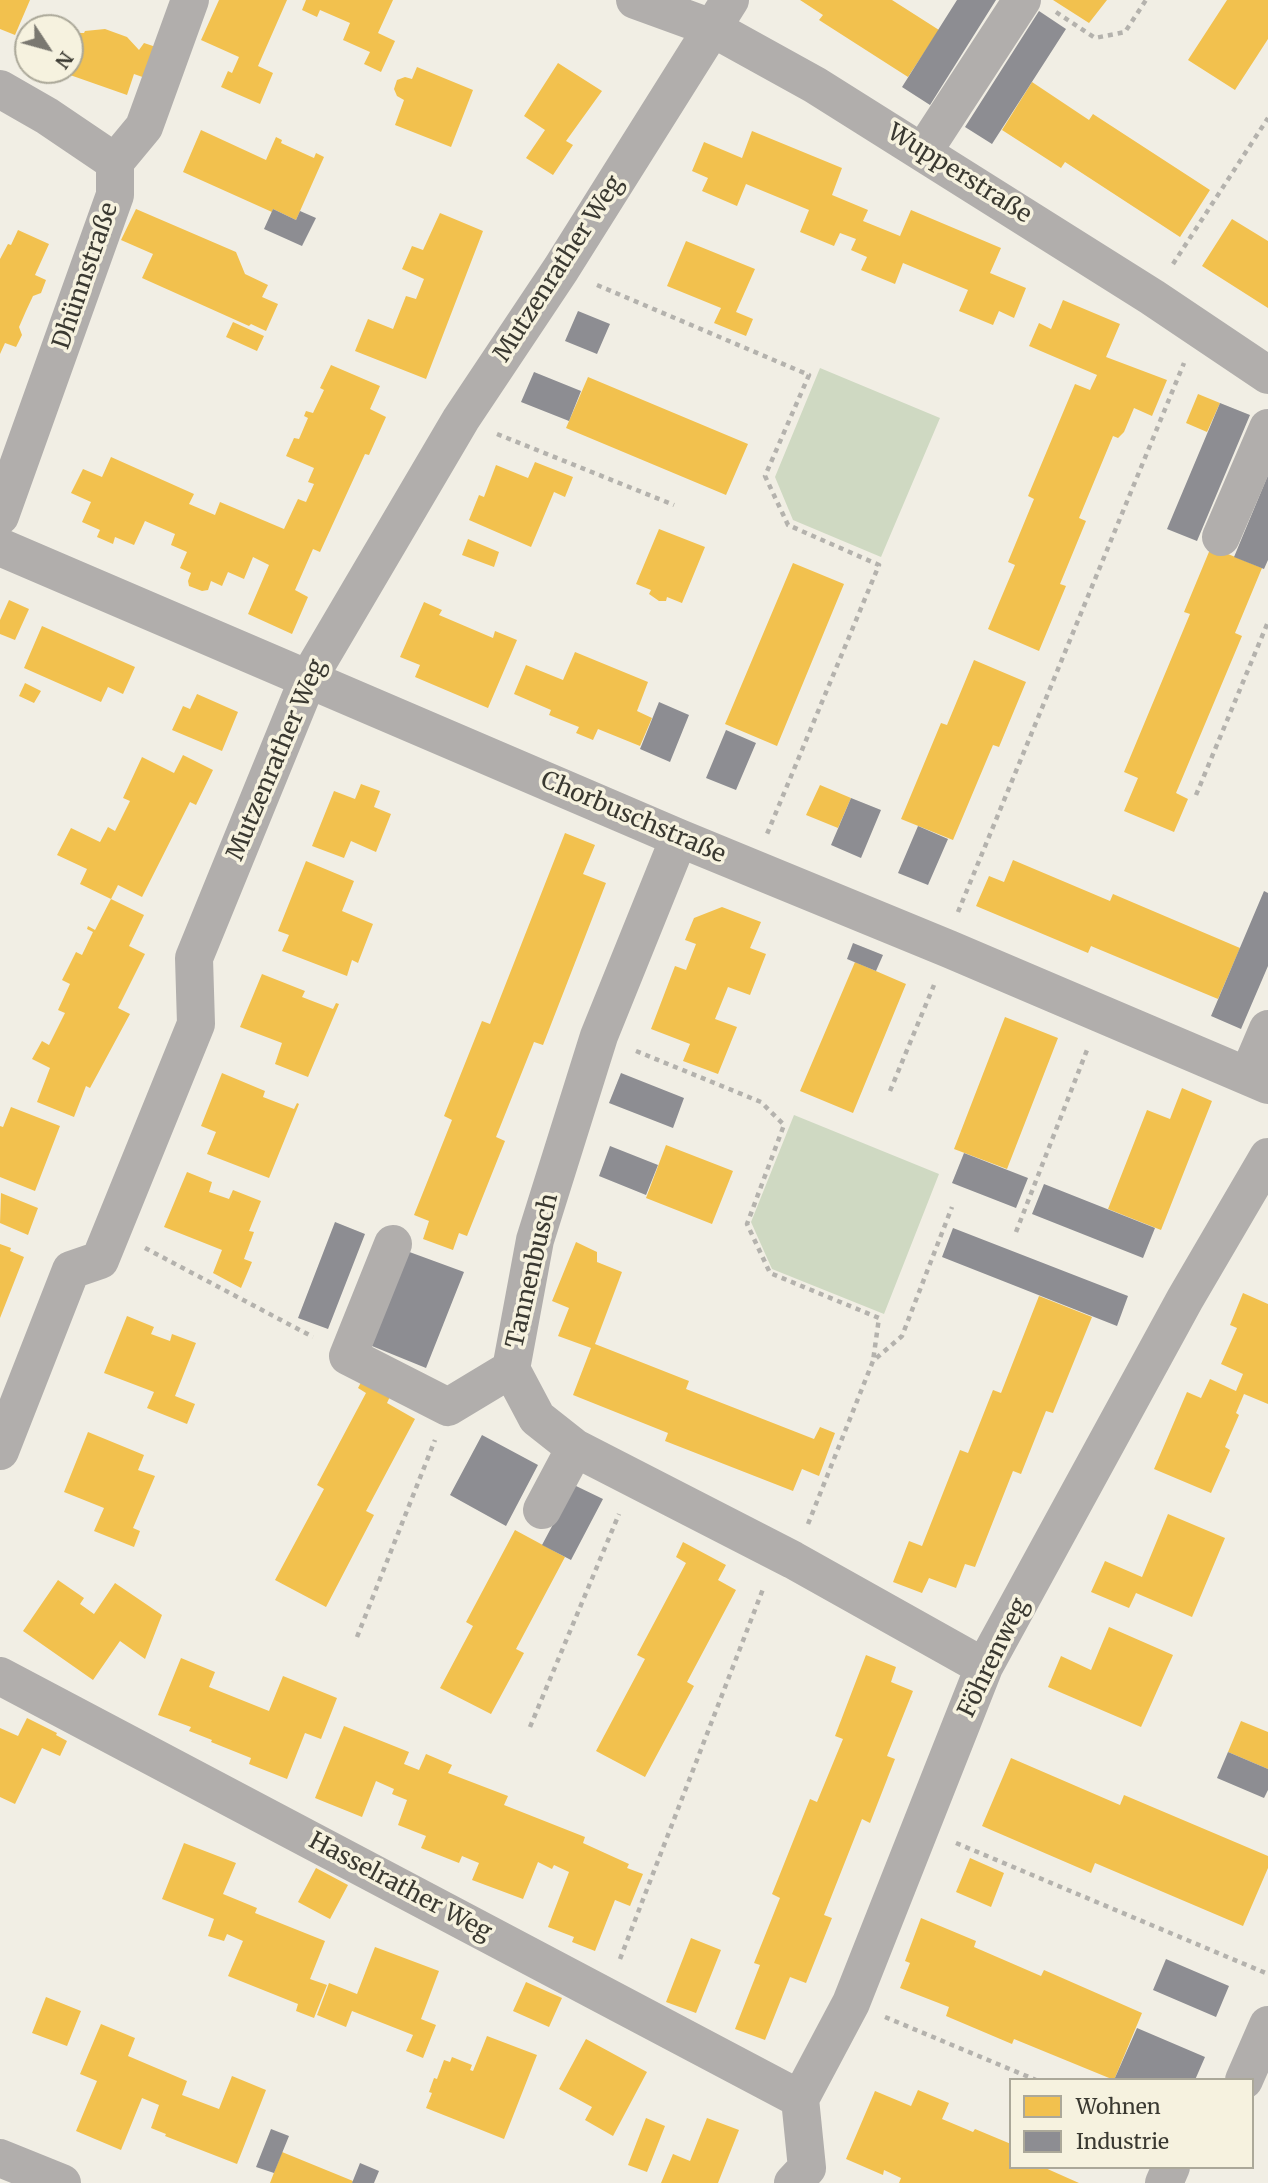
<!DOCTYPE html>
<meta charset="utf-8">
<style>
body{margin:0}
#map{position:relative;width:1268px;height:2183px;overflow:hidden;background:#f1eee4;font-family:Merriweather,serif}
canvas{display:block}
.legend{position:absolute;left:1009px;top:2078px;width:245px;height:91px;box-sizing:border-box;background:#f6f2df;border:2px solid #aba899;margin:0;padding:9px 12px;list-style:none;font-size:21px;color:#3a3931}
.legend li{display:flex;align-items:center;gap:14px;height:35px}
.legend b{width:35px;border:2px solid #aba899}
.north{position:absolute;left:14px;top:14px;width:70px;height:70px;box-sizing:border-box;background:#f6f2df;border:2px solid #aba899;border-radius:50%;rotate:126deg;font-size:19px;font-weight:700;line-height:28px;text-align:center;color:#3a3931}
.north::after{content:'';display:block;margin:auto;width:24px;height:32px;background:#7a7870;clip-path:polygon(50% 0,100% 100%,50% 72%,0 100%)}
</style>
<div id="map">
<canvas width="1268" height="2183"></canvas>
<ul class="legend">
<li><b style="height:19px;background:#f2c14e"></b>Wohnen</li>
<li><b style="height:19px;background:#8d8d92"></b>Industrie</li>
</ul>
<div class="north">N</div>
</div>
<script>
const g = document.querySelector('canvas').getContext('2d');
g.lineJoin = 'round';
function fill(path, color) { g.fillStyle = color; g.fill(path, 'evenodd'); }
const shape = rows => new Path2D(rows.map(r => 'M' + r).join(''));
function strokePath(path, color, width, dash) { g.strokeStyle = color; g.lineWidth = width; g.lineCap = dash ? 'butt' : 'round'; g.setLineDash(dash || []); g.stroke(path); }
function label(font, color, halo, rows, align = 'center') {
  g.font = font + ' Merriweather,serif'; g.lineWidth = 7; g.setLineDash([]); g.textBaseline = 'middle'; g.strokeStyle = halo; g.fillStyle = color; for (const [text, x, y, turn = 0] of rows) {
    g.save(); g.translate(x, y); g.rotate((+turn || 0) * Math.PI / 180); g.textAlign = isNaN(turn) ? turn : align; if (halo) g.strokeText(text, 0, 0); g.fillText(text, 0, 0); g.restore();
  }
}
fill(shape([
 [820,368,940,418,881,557,793,520,775,477],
 [794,1115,939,1174,884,1314,772,1269,751,1222]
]), '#cfd9c2');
fill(shape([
 [0,0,30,0,15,35,0,29],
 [219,0,287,0,258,66,273,73,260,104,221,87,228,71,232,73,239,57,201,40],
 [306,0,393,0,378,33,395,41,381,72,364,64,370,52,343,40,350,23,320,10,317,17,302,10],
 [800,0,892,0,939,30,908,77,819,20,823,15],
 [1053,0,1107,0,1089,23],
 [1268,0,1268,39,1235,90,1188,60,1227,0],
 [105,29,127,37,139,50,144,43,162,49,151,80,134,74,127,95,70,75,76,58,70,56,70,47,75,33,84,33,85,31],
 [558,63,602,91,566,141,573,145,553,175,526,158,545,130,524,116],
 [417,67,473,90,451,147,395,125,404,100,397,96,394,89,397,80,405,77,412,79],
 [1032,82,1089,120,1093,114,1210,190,1180,237,1065,162,1061,168,1002,130],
 [201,130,266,160,276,137,282,140,281,143,314,158,316,153,324,157,296,220,273,209,272,212,183,172],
 [752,131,842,168,832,195,868,210,863,221,900,236,911,210,1001,248,990,273,1026,288,1014,318,999,311,993,325,959,311,968,290,903,263,895,284,861,270,867,257,851,250,856,239,840,233,834,246,800,232,809,210,746,184,737,206,702,191,708,178,692,171,704,142,742,158],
 [136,209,236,252,245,274,268,285,262,297,278,304,266,331,251,324,249,326,142,278,153,254,121,240],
 [440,213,483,231,426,379,355,351,368,319,393,329,406,296,416,299,424,279,402,269,412,246,423,250],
 [1232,219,1268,241,1268,308,1202,266],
 [18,230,49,244,35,275,46,280,41,293,33,296,26,311,19,327,22,335,16,347,5,343,0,354,0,259,8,244,11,245],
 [686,241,755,269,736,312,753,319,746,336,714,323,721,308,667,286],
 [1063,300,1120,324,1106,357,1167,380,1152,416,1134,408,1124,432,1118,438,1113,436,1079,518,1086,521,1060,584,1066,586,1039,651,988,629,1015,565,1008,562,1034,499,1028,496,1075,384,1090,390,1097,375,1029,346,1039,323,1051,329],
 [233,322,264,336,257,351,226,337],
 [331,365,380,386,370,409,386,417,369,455,365,454,320,552,313,549,295,590,308,597,292,634,248,614,269,565,253,557,244,579,228,572,222,586,211,581,208,590,202,591,189,586,188,581,191,573,180,568,187,552,171,545,175,534,145,521,134,545,115,537,113,544,97,537,100,530,82,522,91,502,71,493,83,469,102,477,111,457,194,494,189,504,215,515,220,502,284,529,298,499,306,502,314,484,308,482,314,468,286,456,294,438,299,439,308,418,304,416,306,411,313,413,324,390,320,388],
 [588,377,748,444,726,495,566,428],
 [1198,394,1220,403,1207,432,1186,423],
 [535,462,573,477,565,497,554,492,531,547,469,520,479,495,484,497,496,465,528,478],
 [659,529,705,547,682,603,667,597,666,601,659,601,649,594,651,590,636,584],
 [468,539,499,552,494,567,462,555],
 [1211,547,1262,568,1235,633,1242,636,1176,793,1188,799,1174,832,1124,811,1138,778,1124,772,1190,614,1184,612],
 [793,563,844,584,777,746,725,724],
 [9,600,29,609,15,640,0,634,0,620],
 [424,602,442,610,439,615,493,638,495,631,517,640,488,708,415,677,420,665,400,657],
 [42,626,135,667,123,694,108,687,101,702,24,668],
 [575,652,648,682,637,711,652,718,640,746,598,729,593,740,576,733,579,727,549,715,551,710,514,694,526,665,563,680],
 [974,660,1026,682,999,747,993,745,953,840,901,819,941,723,947,725],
 [25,683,41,691,34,703,19,696],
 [197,694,238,712,222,751,172,730,183,706,190,709],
 [183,755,213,770,196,805,190,802,142,897,118,885,111,899,144,915,129,946,145,954,118,1008,130,1014,90,1088,86,1086,74,1117,37,1102,50,1068,32,1059,42,1041,49,1045,65,1013,58,1010,70,984,62,980,76,952,82,955,93,932,87,929,88,926,95,930,111,899,80,884,87,869,57,855,71,828,100,842,108,827,115,831,130,801,123,798,142,757,174,773],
 [361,784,380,791,374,807,391,814,376,852,351,841,344,858,312,846,334,791,355,799],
 [820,785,851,798,838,828,806,815],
 [565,833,595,845,583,874,606,883,543,1045,534,1042,496,1137,505,1141,467,1236,459,1233,453,1250,423,1239,429,1221,414,1215,452,1120,444,1116,482,1021,490,1024],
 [1013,860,1110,901,1113,894,1240,948,1218,999,1091,946,1088,953,976,906,989,876,1004,882],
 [306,861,354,881,342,911,373,924,358,963,352,960,347,976,282,951,289,935,278,931],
 [722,907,761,922,750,948,766,954,750,995,728,987,715,1019,737,1027,718,1074,683,1061,690,1044,651,1029,675,966,686,970,696,944,685,940,694,918],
 [855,962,906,984,853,1113,800,1091],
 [262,974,305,991,302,997,333,1009,336,1003,339,1004,308,1077,275,1064,282,1043,240,1027],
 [1005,1017,1058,1038,1007,1169,954,1149],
 [222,1073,265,1091,263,1097,294,1109,297,1103,299,1104,269,1178,207,1154,216,1132,201,1126],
 [1182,1088,1212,1101,1161,1230,1108,1209,1147,1110,1170,1119],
 [11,1107,60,1126,35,1191,0,1177,0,1126,3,1127],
 [666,1145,733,1171,712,1224,646,1198],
 [187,1172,212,1182,209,1192,229,1199,233,1190,261,1201,249,1231,254,1232,244,1259,252,1262,241,1288,213,1273,222,1250,164,1227],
 [1,1193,38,1208,28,1235,0,1223],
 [576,1242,597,1252,597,1262,622,1272,595,1344,689,1381,686,1389,814,1439,820,1427,835,1433,819,1476,802,1469,793,1491,665,1441,668,1433,573,1395,591,1348,558,1336,569,1308,552,1301],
 [0,1244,11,1248,10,1251,24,1257,0,1318],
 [1243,1293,1268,1304,1268,1404,1244,1394,1236,1413,1239,1415,1225,1447,1230,1450,1211,1493,1154,1469,1187,1392,1201,1398,1210,1379,1236,1391,1243,1374,1221,1364,1237,1328,1230,1325],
 [1039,1296,1092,1317,1053,1413,1046,1411,1021,1474,1013,1471,975,1567,965,1564,956,1588,929,1578,922,1593,893,1582,909,1541,922,1546,960,1450,968,1453,993,1390,1001,1393],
 [127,1316,154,1327,151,1334,170,1341,172,1334,196,1343,175,1396,195,1404,187,1424,147,1408,154,1392,104,1373],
 [366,1373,394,1388,387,1403,415,1419,366,1511,374,1515,326,1607,275,1580,324,1489,317,1485,366,1393,358,1388],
 [88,1432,144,1455,138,1470,155,1476,133,1528,140,1531,134,1547,94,1531,104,1508,64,1492],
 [1168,1514,1225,1538,1192,1617,1136,1593,1129,1608,1091,1592,1105,1561,1142,1577],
 [515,1530,565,1557,516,1649,524,1653,491,1714,440,1688,473,1626,466,1622],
 [683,1542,726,1565,718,1580,736,1590,687,1682,694,1686,645,1777,596,1751,645,1659,637,1655,686,1563,676,1557],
 [58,1580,84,1598,80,1604,94,1614,115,1583,162,1615,145,1659,120,1641,93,1680,23,1631],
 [1109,1627,1173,1655,1141,1727,1048,1687,1061,1656,1091,1670],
 [866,1655,896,1667,891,1682,913,1691,887,1756,895,1759,870,1823,862,1819,824,1915,832,1918,806,1983,790,1977,765,2040,735,2029,760,1965,754,1963,780,1898,772,1894,810,1799,817,1802,843,1739,835,1736],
 [181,1658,215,1672,209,1687,269,1711,283,1676,337,1698,321,1739,305,1733,287,1779,249,1764,251,1758,211,1742,212,1740,189,1731,191,1727,158,1715],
 [27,1718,57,1733,56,1735,67,1741,60,1756,42,1748,15,1804,0,1797,0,1728,18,1736],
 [1241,1721,1268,1732,1268,1769,1228,1752],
 [344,1726,409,1752,404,1764,419,1770,426,1754,452,1765,448,1773,508,1796,504,1805,585,1837,583,1843,629,1864,627,1868,643,1874,630,1906,615,1900,595,1951,572,1942,574,1937,548,1927,569,1872,554,1865,552,1869,538,1862,523,1899,472,1880,479,1863,462,1856,459,1863,421,1848,426,1836,398,1825,407,1800,392,1794,394,1789,376,1781,362,1817,315,1798],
 [1011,1758,1120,1805,1124,1795,1268,1856,1268,1868,1243,1926,1095,1863,1091,1873,982,1826],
 [184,1843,236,1863,223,1894,257,1908,255,1913,325,1941,310,1979,327,1985,314,2018,296,2011,298,2004,228,1976,243,1941,227,1934,224,1941,208,1936,214,1919,162,1899],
 [970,1858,1004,1873,991,1907,956,1892],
 [316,1868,348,1885,330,1919,298,1902],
 [921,1918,976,1941,974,1947,1041,1976,1044,1970,1142,2013,1114,2080,1014,2039,1012,2044,946,2016,949,2007,900,1988,910,1963,905,1961],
 [691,1938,721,1950,696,2013,666,2002],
 [375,1947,439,1971,421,2019,436,2025,423,2058,406,2051,413,2035,352,2011,346,2027,317,2015,329,1983,357,1994],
 [526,1982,562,1998,549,2027,513,2011],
 [46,1997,81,2011,67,2046,32,2033],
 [101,2024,135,2038,128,2056,187,2081,182,2095,219,2109,232,2076,266,2090,237,2164,165,2136,166,2134,151,2128,159,2105,142,2098,121,2150,76,2131,97,2081,80,2074],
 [487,2036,537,2055,504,2139,426,2108,432,2093,429,2092,434,2078,437,2079,444,2060,450,2062,452,2057,472,2065,470,2070,473,2071],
 [586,2039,647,2072,613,2136,585,2120,592,2107,559,2089],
 [918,2090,949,2103,942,2119,973,2132,975,2129,1011,2144,1011,2167,1043,2167,1079,2183,899,2183,901,2178,884,2170,883,2175,846,2159,875,2091,911,2106],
 [646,2118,665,2126,647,2172,628,2165],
 [707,2118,739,2130,718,2183,661,2183,673,2154,690,2161],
 [282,2152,353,2181,352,2183,270,2183]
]), '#f2c14e');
fill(shape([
 [957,0,996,0,930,105,902,87],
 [1039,11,1066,29,992,144,965,127],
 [273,209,296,220,300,211,316,218,302,246,264,229],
 [578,311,610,324,597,354,565,341],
 [534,372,581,391,569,421,521,402],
 [1220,403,1250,415,1197,541,1167,529],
 [1268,475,1268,560,1264,569,1234,557],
 [659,702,689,715,670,762,640,749],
 [726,730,756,743,736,790,706,778],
 [851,798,881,810,861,858,831,845],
 [918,826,948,839,928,885,898,873],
 [1264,891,1268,893,1268,966,1241,1029,1211,1016],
 [853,943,883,955,876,971,847,959],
 [621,1073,684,1098,673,1128,609,1103],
 [610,1146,658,1165,646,1195,599,1176],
 [964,1153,1028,1178,1016,1208,952,1183],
 [1044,1184,1155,1228,1143,1258,1032,1214],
 [335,1222,365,1234,328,1329,298,1318],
 [953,1228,1128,1296,1117,1326,942,1257],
 [404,1250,464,1272,426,1368,367,1344],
 [482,1435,538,1465,506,1526,450,1495],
 [574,1485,603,1499,571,1560,542,1545],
 [1228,1752,1268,1769,1268,1790,1264,1798,1217,1778],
 [1166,1959,1229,1986,1216,2017,1153,1990],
 [1137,2028,1205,2057,1195,2080,1114,2080],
 [271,2129,289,2136,274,2173,256,2167],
 [360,2163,379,2171,374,2183,352,2183]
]), '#8d8d92');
strokePath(shape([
 [1056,12,1095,38,1125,32,1146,0],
 [1173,264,1268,118],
 [597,285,809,375,765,476,788,525,879,565,767,834],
 [497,434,674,505],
 [1196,795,1268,622],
 [958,912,1184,363],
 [636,1051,761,1102,784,1125,747,1224,770,1273,879,1318,873,1361],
 [890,1091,934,985],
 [1016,1232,1087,1050],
 [145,1248,313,1337],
 [808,1524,873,1361,902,1336,952,1207],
 [357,1637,435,1440],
 [530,1727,619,1514],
 [956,1843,1268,1974],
 [620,1959,763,1589],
 [885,2017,1036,2080]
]), '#b4b2ad', 4.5, [5, 5]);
strokePath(shape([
 [635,0,712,28,815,85,1152,297,1268,375],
 [0,89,47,116,115,162],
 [923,152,1022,0],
 [115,162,144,127,190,0],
 [0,516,115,195,115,162],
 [1221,537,1268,428],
 [0,547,679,838,949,949,1268,1085],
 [679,838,599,1036,535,1240,511,1369,537,1418,575,1448,793,1560,984,1667],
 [1248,1076,1268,1029],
 [393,1244,348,1356,448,1407,511,1369],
 [0,1451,71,1270,100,1260,196,1024,194,958,308,679,461,419,561,269,730,0],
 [542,1510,575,1448],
 [0,1676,800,2099],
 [1244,2080,1268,2025],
 [0,2158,62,2183],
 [793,2183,807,2168,800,2099,851,2003,984,1667,1185,1299,1268,1157],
 [1164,2183,1171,2167]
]), '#b1aeac', 38);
label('24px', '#3a3931', '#f6f2df', [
 ["Wupperstraße",959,174,32],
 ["Mutzenrather Weg",559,269,-57],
 ["Dhünnstraße",86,276,-71],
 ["Mutzenrather Weg",277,760,-67],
 ["Chorbuschstraße",633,818,23],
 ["Tannenbusch",533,1271,-77],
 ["Föhrenweg",994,1658,-64],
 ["Hasselrather Weg",400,1887,28]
]);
</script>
